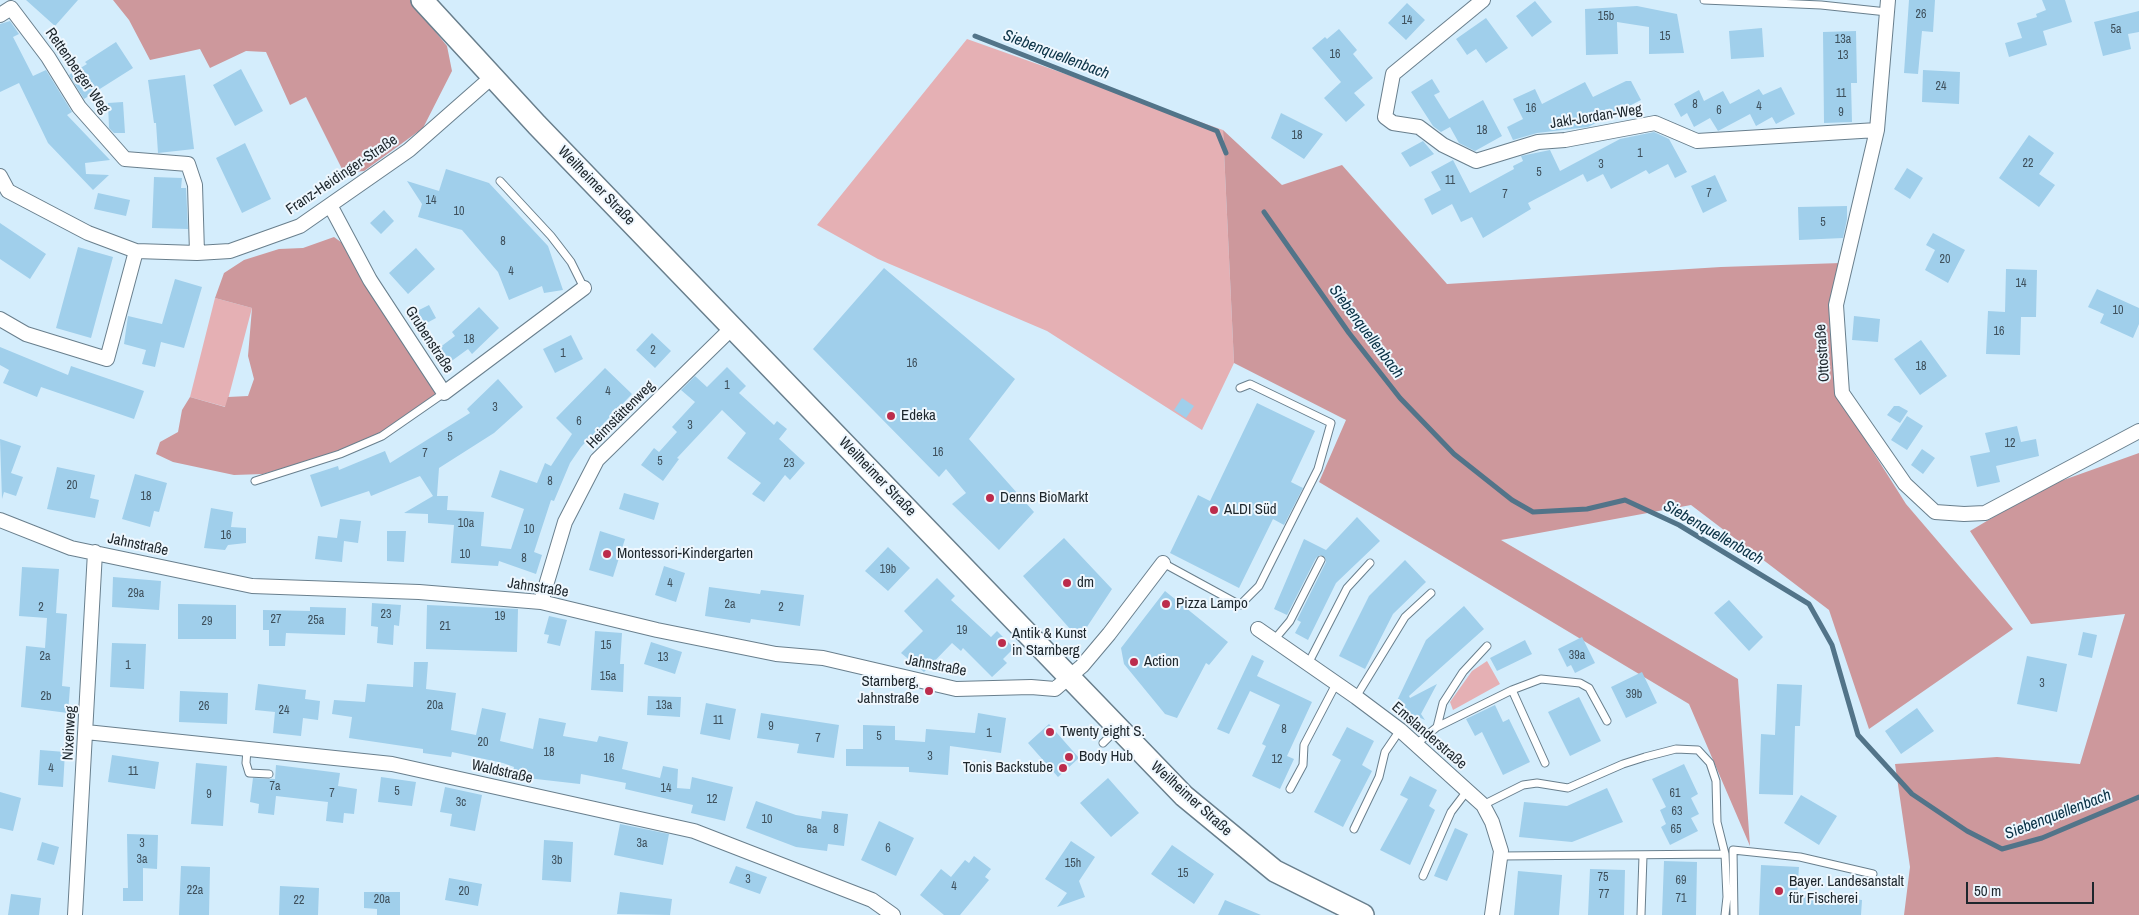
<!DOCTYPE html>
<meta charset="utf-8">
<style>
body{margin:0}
#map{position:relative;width:2139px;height:915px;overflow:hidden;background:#d4edfc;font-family:"Archivo Narrow",sans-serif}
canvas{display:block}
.scale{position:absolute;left:1966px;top:882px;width:128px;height:22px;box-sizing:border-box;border:2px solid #1d262c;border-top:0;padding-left:6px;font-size:15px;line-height:18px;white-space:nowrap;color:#1d262c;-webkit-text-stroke:4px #eef7fe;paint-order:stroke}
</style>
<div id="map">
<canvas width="2139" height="915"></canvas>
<div class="scale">50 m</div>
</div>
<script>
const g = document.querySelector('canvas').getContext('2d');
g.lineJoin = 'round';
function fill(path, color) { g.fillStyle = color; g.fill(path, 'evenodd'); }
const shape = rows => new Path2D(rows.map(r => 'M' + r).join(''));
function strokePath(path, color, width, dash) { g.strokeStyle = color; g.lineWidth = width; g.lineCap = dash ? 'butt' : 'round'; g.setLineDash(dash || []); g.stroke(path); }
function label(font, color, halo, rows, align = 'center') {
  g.font = font + ' "Archivo Narrow",sans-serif'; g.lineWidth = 4; g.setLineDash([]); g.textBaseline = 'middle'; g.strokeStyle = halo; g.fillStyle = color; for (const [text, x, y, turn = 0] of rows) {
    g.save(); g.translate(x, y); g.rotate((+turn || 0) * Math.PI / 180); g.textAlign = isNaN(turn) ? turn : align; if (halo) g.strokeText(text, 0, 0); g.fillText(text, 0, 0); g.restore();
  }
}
fill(shape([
 [967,39,1223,130,1234,363,1202,430,1047,331,878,259,817,225],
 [215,298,252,308,226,407,190,397],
 [1487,661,1500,684,1453,710,1450,702,1472,671]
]), '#e5b0b4');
fill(shape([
 [113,0,410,0,447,46,452,71,423,128,364,171,344,173,306,97,290,105,266,52,246,51,210,68,200,49,150,60,129,20],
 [1223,130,1282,185,1342,165,1447,284,1721,267,1841,263,1837,395,1906,504,2013,629,1869,729,1829,610,1691,505,1501,540,1738,679,1750,846,1689,704,1319,482,1346,420,1234,363],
 [334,237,345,245,436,392,431,401,379,435,328,455,263,474,234,475,173,462,156,454,160,442,178,432,182,410,190,397,225,407,228,397,248,396,254,379,248,356,252,308,215,298,224,273,244,260,279,249,303,248],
 [2139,453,2139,915,1904,915,1910,867,1895,764,1997,757,2080,764,2125,614,2031,624,1970,531,2044,487]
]), '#cd989c');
strokePath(shape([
 [975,36,1217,131,1226,153],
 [1264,212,1349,333,1400,398,1454,454,1512,500,1533,512,1587,509,1625,500,1679,525,1809,604,1832,645,1858,735,1912,794,1967,831,2002,849,2042,838,2139,797]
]), '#527489', 5);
fill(shape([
 [26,0,78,0,55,26],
 [1909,0,1935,0,1933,32,1922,31,1918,74,1904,73],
 [2042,0,2065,0,2072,22,2043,31,2047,45,2009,57,2005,43,2022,38,2017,23,2037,17,2036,14,2046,10],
 [1535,1,1552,22,1532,37,1516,16],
 [1407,3,1425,20,1406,40,1388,23],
 [1637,6,1677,14,1684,53,1649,54,1649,27,1617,22,1618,54,1586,55,1585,9],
 [2139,11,2139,32,2128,34,2131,49,2103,56,2094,22],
 [1486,18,1508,48,1486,63,1476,49,1467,55,1456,39],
 [10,21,19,34,13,37,33,76,46,70,72,112,67,115,110,160,85,163,86,174,109,175,93,190,48,143,19,83,0,92,0,24],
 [1762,28,1764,57,1731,59,1729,31],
 [1339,29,1357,50,1353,54,1373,78,1354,93,1365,105,1346,122,1324,98,1341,82,1312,48,1325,37,1327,39],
 [1856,31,1857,83,1851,83,1852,122,1824,123,1823,32],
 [116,42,133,68,84,99,69,75,87,64,85,62],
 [241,69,263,111,235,126,213,85],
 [1923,70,1960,72,1959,104,1922,102],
 [185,75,194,149,158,153,156,123,154,123,148,80],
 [1432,79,1440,92,1434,95,1449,119,1483,100,1502,136,1475,151,1459,143,1450,127,1441,132,1433,126,1411,92],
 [1626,81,1631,81,1641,100,1588,127,1537,133,1513,140,1507,127,1523,119,1513,99,1535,89,1542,104,1585,82,1593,97],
 [1781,87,1795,114,1776,124,1772,117,1756,126,1750,114,1718,131,1710,118,1694,127,1687,113,1681,117,1674,104,1699,90,1704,101,1723,91,1730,104,1759,89,1763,95],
 [123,102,125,133,114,133,109,128,108,103],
 [1281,113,1323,134,1304,159,1271,138],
 [1654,132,1669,139,1687,172,1675,178,1668,164,1649,174,1646,170,1611,189,1603,174,1587,182,1583,174,1528,203,1531,209,1483,238,1472,217,1461,222,1452,204,1432,215,1424,199,1441,190,1431,172,1453,160,1470,193,1514,169,1513,166,1523,161,1521,156,1550,150,1560,171,1620,139],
 [2029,135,2054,153,2039,174,2055,185,2039,207,1999,178],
 [1423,141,1434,154,1410,167,1401,153],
 [245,143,271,199,242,213,216,158],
 [1907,168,1923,178,1910,199,1894,189],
 [446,169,489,183,548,246,563,290,544,293,542,286,509,300,498,272,462,230,418,217,422,204,407,181,439,191],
 [1715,175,1727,201,1703,213,1691,186],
 [154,177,182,178,181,188,186,188,188,229,152,228],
 [98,193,130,200,126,216,94,209],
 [1847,206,1847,219,1843,238,1799,240,1798,207],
 [384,210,394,221,381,234,370,223],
 [0,223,46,254,30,279,0,259],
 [1933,233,1965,250,1948,283,1925,270,1935,250,1926,245],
 [78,247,113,257,91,338,56,328],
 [416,248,435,269,408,294,389,273],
 [884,268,1015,379,969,439,1034,512,999,550,952,504,966,493,946,469,939,477,813,349],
 [2006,269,2037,270,2036,317,2021,317,2020,355,1986,354,1988,311,2005,312],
 [175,279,202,287,184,348,161,342,155,367,142,364,146,350,124,344,128,316,162,324],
 [2097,289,2139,308,2139,324,2133,338,2100,323,2104,314,2088,307],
 [429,305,436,318,423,325,415,312],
 [479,307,499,328,472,354,468,349,442,368,431,354,455,336,452,332],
 [1854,316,1880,319,1878,342,1852,340],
 [652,333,671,351,655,368,636,350],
 [571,335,583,359,555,373,543,349],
 [1921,340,1947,376,1920,395,1894,359],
 [0,347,68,375,71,366,144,391,134,419,41,387,37,397,3,383,9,370,0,365],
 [727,367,746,386,739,393,774,425,777,421,787,429,779,439,805,463,790,480,785,475,764,502,752,494,761,483,727,458,746,433,722,410,677,458,679,459,663,481,641,465,654,448,659,452,677,432,672,427,695,402,681,390,695,376,707,387],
 [605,368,632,394,581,447,570,463,554,501,551,500,534,552,542,555,536,574,499,561,498,566,451,563,454,525,428,523,428,514,404,513,433,496,420,476,371,496,369,491,321,507,310,475,338,466,339,470,385,451,390,463,470,413,467,409,498,379,523,407,494,433,439,468,437,496,448,496,447,510,484,512,481,546,511,549,524,509,491,497,500,470,537,483,545,463,551,466,572,434,556,418],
 [1182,398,1194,406,1186,418,1174,410],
 [1257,403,1315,431,1291,482,1303,488,1284,525,1273,519,1239,588,1170,553,1198,495,1210,501],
 [1894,406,1899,406,1908,411,1900,423,1887,415],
 [1907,416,1923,426,1907,450,1891,440],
 [2017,426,2021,442,2036,439,2039,456,1996,466,2000,482,1977,487,1970,456,1990,452,1985,433],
 [0,439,21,446,11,473,23,477,16,496,4,492,2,499],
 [1922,449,1935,458,1923,474,1911,465],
 [57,467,95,475,90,498,99,500,95,518,47,509],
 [135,474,167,483,159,512,154,511,150,527,122,519],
 [624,493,659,503,654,520,619,509],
 [211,508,233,512,231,527,246,528,246,543,228,545,225,550,204,548],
 [1357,517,1380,541,1336,583,1308,640,1295,633,1301,622,1297,620,1326,562,1325,557,1320,555,1316,558,1287,615,1274,609,1304,539,1326,550],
 [340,519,361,521,358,543,344,541,342,562,315,559,318,536,337,538],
 [387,531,406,531,404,562,387,561],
 [600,531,625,539,613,577,589,570],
 [1064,538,1112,589,1079,639,1023,576],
 [888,547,910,568,888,591,865,571],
 [1405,560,1426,582,1393,614,1365,669,1339,656,1369,596],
 [664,566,685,573,676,602,655,595],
 [22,567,59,569,56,613,67,614,62,686,70,687,68,713,21,707,26,646,45,648,47,618,19,616],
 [113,577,161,581,159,610,112,607],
 [937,578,955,596,951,600,991,637,997,631,1014,648,1003,659,1007,663,992,677,963,648,961,651,952,643,924,672,901,653,923,631,904,611],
 [709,587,760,594,761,590,804,595,800,626,751,619,750,623,705,616],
 [1165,591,1228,642,1209,665,1206,663,1177,718,1165,714,1124,664,1121,648],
 [1729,600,1763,637,1749,651,1714,613],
 [372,603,401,605,399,626,394,625,393,645,377,643,378,627,371,626],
 [178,604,236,605,236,639,178,639],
 [427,605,518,609,517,652,426,649],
 [1464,606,1484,629,1409,696,1410,698,1437,684,1421,714,1425,720,1396,707,1392,711,1426,640],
 [310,607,346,608,345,635,286,633,285,646,269,646,269,630,263,630,263,610,310,611],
 [549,616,567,620,560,646,547,643,549,635,544,634],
 [595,631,622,633,620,664,624,664,623,692,591,690],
 [2083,632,2097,635,2092,658,2078,655],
 [1582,637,1595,663,1575,673,1571,665,1567,667,1558,649],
 [1525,640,1532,654,1497,671,1490,658],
 [651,642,682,652,675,674,644,664],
 [112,643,146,644,144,689,110,687],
 [1252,655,1264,661,1257,676,1312,702,1287,756,1294,759,1280,789,1252,776,1266,746,1262,744,1280,705,1250,691,1229,734,1217,729],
 [2027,656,2067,664,2057,712,2017,704],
 [414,662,428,662,426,689,456,693,451,730,476,735,482,708,506,713,500,741,533,749,539,718,566,723,563,736,597,742,599,736,628,742,622,769,660,778,663,766,678,769,677,788,690,789,692,777,733,787,725,821,691,813,693,805,625,789,626,783,581,774,580,784,527,778,512,775,514,767,503,763,452,752,451,757,423,753,423,749,349,738,352,717,332,714,334,700,365,702,367,684,413,687],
 [1642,672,1657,703,1626,718,1611,687],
 [258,684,306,690,305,699,320,701,318,720,303,718,301,736,273,733,275,712,255,710],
 [1777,684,1802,685,1800,726,1795,726,1793,795,1759,794,1761,734,1775,735],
 [180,691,228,693,227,724,179,722],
 [648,696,681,697,680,717,647,715],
 [1579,697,1601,741,1570,756,1548,712],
 [706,703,736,709,730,740,700,734],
 [1495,705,1503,722,1509,719,1530,762,1503,775,1482,732,1475,736,1466,719],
 [1917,708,1934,731,1901,754,1885,731],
 [761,713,839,725,834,758,797,753,799,744,757,738],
 [978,713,1006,718,1001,753,950,746,948,775,909,772,909,767,846,766,846,749,863,749,863,725,895,726,895,740,925,742,926,729,975,733],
 [1049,724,1079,758,1058,777,1028,743],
 [1347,727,1374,741,1362,765,1372,771,1343,827,1314,812,1341,760,1332,755],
 [40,750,65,752,63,787,38,785],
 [112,755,159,762,155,789,108,782],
 [196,763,227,766,223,826,191,824],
 [1684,764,1698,794,1691,798,1699,814,1691,818,1698,831,1670,845,1661,827,1666,824,1660,810,1666,807,1652,779],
 [276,765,340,773,338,786,357,789,354,814,344,813,343,823,326,821,328,802,276,796,274,815,258,813,259,804,250,802,253,778,275,779],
 [1410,776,1437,790,1429,806,1435,810,1410,865,1380,850,1408,799,1400,795],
 [381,777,416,782,412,806,378,802],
 [1108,778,1139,813,1111,837,1080,803],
 [445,787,482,795,475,831,450,826,452,814,440,812],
 [1607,788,1623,822,1572,842,1519,837,1524,802,1567,806],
 [0,792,21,798,13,831,0,828],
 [1801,795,1837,816,1819,845,1784,823],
 [756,801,796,815,821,819,822,811,848,814,844,846,828,844,827,851,796,847,746,828],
 [879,821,914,838,896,876,861,860],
 [620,824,669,834,663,865,614,855],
 [1455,828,1468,834,1447,881,1434,876],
 [127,834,158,835,157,869,143,868,143,901,123,901,123,888,128,888],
 [544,840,573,842,571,882,542,880],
 [1071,841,1095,857,1079,881,1085,897,1057,907,1067,893,1045,879],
 [42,842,59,847,54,865,37,860],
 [1172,845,1214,874,1194,904,1151,874],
 [974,856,991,869,985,877,989,880,960,915,944,915,920,895,941,869,951,877,965,860,969,863],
 [1664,861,1697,862,1696,915,1662,915],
 [1761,865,1799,867,1797,895,1862,900,1861,915,1759,915],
 [181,866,210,867,209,915,179,915],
 [736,866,767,877,760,894,729,883],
 [1590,869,1625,870,1624,915,1588,915],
 [1518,871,1562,875,1559,915,1514,915],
 [449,878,482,884,478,906,445,900],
 [280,886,319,888,318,915,279,915],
 [364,892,400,892,400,915,377,915,377,909,364,908],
 [620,892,672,899,670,915,617,914],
 [11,894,41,898,39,915,8,915],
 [1225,900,1261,915,1218,915]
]), '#a0cfeb');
const service = shape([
 [1704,0,1821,5,1887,12],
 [500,181,551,236,571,262,584,288],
 [255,481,340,454,382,436,444,393],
 [1163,563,1240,605,1259,586,1318,469,1331,423,1250,384,1240,388],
 [1274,640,1290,621,1321,560],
 [1309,662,1347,588,1370,563],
 [1512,690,1545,763],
 [1356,697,1405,617,1431,593],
 [1437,727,1443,703,1463,672,1487,646],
 [1103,743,1116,730],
 [1415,745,1437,727,1512,690,1541,679,1580,683,1589,688,1607,721],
 [247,749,246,763,249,773,269,774],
 [1290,789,1303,765,1304,745,1336,684],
 [1483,805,1523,785,1537,783,1568,788,1623,764,1645,757,1676,749,1698,750,1710,763,1716,781,1717,822,1725,854,1727,897,1725,915],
 [1354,829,1379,777,1385,752,1400,730],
 [1501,856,1725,854],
 [1423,876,1451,812,1467,791],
 [1641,915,1643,856],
 [1734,915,1733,850,1800,857,1873,874]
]);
const minor = shape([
 [1483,0,1393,74,1385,117,1393,123,1419,127,1443,145,1476,161,1538,142,1565,140,1655,123,1697,141,1877,130],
 [1888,0,1877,130,1836,305,1842,393,1905,484,1935,512,1964,514,1985,513,2139,431],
 [0,15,11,8,48,57,79,107,125,159,188,164,195,185,197,253],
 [0,176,8,191,88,233,136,251,197,253,230,251,300,226,409,150,492,77],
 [330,205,370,280,444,393,584,288],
 [0,319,26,334,107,359,136,251],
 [0,520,71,548,252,586,419,592,541,602,657,630,776,654,823,658,956,689,1031,687,1055,689,1082,666,1109,634,1163,563],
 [541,602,565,522,597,460,733,327],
 [1258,629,1356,697,1400,730,1483,805,1492,822,1501,851,1492,915],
 [86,732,392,764,694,831,872,900,893,915],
 [75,915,95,552]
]);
const primary = shape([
 [422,0,537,125,1184,796,1275,871,1363,915]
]);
strokePath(service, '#697f8d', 9);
strokePath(minor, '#697f8d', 16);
strokePath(primary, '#697f8d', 24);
strokePath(service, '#fff', 7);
strokePath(minor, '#fff', 14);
strokePath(primary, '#fff', 21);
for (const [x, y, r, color] of [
 [891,416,5,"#bc2c4c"],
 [990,498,5,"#bc2c4c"],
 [1214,510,5,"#bc2c4c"],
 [607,554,5,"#bc2c4c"],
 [1067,583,5,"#bc2c4c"],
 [1166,604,5,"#bc2c4c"],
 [1002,643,5,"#bc2c4c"],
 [1134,662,5,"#bc2c4c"],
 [929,691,5,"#bc2c4c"],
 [1050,732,5,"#bc2c4c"],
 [1069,757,5,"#bc2c4c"],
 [1063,768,5,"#bc2c4c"],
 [1779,891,5,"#bc2c4c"]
]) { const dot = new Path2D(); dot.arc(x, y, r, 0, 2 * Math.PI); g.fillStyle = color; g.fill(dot); strokePath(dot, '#eef7fe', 2); }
label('12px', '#3e505c', null, [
 ["26",1921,15],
 ["15b",1606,17],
 ["14",1407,21],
 ["5a",2116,30],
 ["15",1665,37],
 ["13a",1843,40],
 ["16",1335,55],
 ["13",1843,56],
 ["24",1941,87],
 ["11",1841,94],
 ["8",1695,105],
 ["4",1759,107],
 ["16",1531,109],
 ["6",1719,111],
 ["9",1841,113],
 ["18",1482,131],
 ["18",1297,136],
 ["1",1640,154],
 ["22",2028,164],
 ["3",1601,165],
 ["5",1539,173],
 ["11",1450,181],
 ["7",1709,194],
 ["7",1505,195],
 ["14",431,201],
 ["10",459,212],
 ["5",1823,223],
 ["8",503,242],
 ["20",1945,260],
 ["4",511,272],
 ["14",2021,284],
 ["10",2118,311],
 ["16",1999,332],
 ["18",469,340],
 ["2",653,351],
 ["1",563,354],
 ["16",912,364],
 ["18",1921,367],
 ["1",727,386],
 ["4",608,392],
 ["3",495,408],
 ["6",579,422],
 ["3",690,426],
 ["5",450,438],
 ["12",2010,444],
 ["16",938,453],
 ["7",425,454],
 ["5",660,462],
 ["23",789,464],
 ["8",550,482],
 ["20",72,486],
 ["18",146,497],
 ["10a",466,524],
 ["10",529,530],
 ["16",226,536],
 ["10",465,555],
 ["8",524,559],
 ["19b",888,570],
 ["4",670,584],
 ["29a",136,594],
 ["2a",730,605],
 ["2",41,608],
 ["2",781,608],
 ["23",386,615],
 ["19",500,617],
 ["27",276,620],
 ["25a",316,621],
 ["29",207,622],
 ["21",445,627],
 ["19",962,631],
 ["15",606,646],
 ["39a",1577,656],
 ["2a",45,657],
 ["13",663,658],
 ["1",128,666],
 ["15a",608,677],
 ["3",2042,684],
 ["39b",1634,695],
 ["2b",46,697],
 ["20a",435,706],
 ["13a",664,706],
 ["26",204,707],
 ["24",284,711],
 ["11",718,721],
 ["9",771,727],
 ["8",1284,730],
 ["1",989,734],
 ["5",879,737],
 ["7",818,739],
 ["20",483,743],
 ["18",549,753],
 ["3",930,757],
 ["16",609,759],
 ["12",1277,760],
 ["4",51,769],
 ["11",133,772],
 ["7a",275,787],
 ["14",666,789],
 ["5",397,792],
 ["7",332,794],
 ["61",1675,794],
 ["9",209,795],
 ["12",712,800],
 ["3c",461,803],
 ["63",1677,812],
 ["10",767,820],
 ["8a",812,830],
 ["8",836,830],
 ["65",1676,830],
 ["3",142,844],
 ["3a",642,844],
 ["6",888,849],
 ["3a",142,860],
 ["3b",557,861],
 ["15h",1073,864],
 ["15",1183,874],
 ["75",1603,878],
 ["3",748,880],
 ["69",1681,881],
 ["4",954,887],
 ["22a",195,891],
 ["20",464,892],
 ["77",1604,895],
 ["71",1681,899],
 ["20a",382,900],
 ["22",299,901]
]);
label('15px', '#1d262c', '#eef7fe', [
 ["Rettenberger Weg",77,71,55],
 ["Jakl-Jordan-Weg",1596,117,-9],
 ["Franz-Heidinger-Straße",342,175,-34],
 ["Weilheimer Straße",596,186,46],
 ["Grubenstraße",429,340,57],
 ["Ottostraße",1823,353,-94],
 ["Heimstättenweg",621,415,-45],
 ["Weilheimer Straße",877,477,46],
 ["Jahnstraße",138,545,12],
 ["Jahnstraße",538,588,9],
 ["Jahnstraße",936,666,11],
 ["Nixenweg",70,733,-87],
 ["Emslanderstraße",1429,736,41],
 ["Waldstraße",502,772,13],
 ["Weilheimer Straße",1191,799,42]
]);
label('15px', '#1d262c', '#eef7fe', [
 ["Edeka",901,416],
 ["Denns BioMarkt",1000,498],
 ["ALDI Süd",1224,510],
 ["Montessori-Kindergarten",617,554],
 ["dm",1077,583],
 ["Pizza Lampo",1176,604],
 ["Antik & Kunst",1012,634],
 ["in Starnberg",1012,651],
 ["Action",1144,662],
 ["Starnberg,",919,682,"right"],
 ["Jahnstraße",919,699,"right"],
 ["Twenty eight S.",1060,732],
 ["Body Hub",1079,757],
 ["Tonis Backstube",1053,768,"right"],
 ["Bayer. Landesanstalt",1789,882],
 ["für Fischerei",1789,899]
], 'left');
label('italic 16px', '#093145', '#eef7fe', [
 ["Siebenquellenbach",1056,55,21],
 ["Siebenquellenbach",1366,332,53],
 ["Siebenquellenbach",1713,533,30],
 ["Siebenquellenbach",2058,815,-21]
]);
</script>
